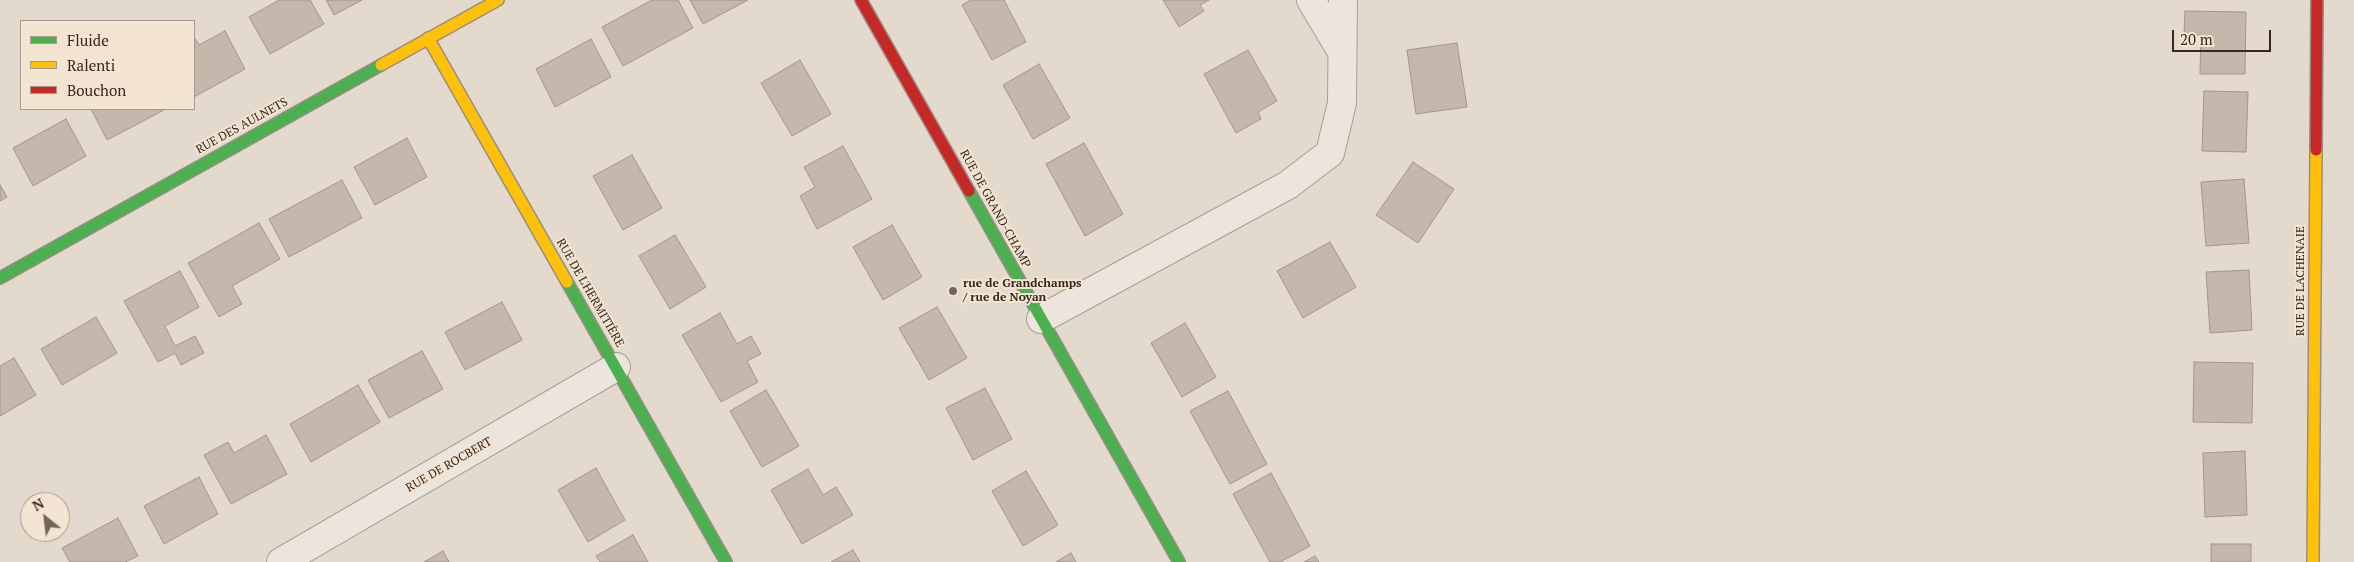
<!DOCTYPE html>
<meta charset="utf-8">
<style>
body{margin:0}
#map{position:relative;width:2354px;height:562px;overflow:hidden;background:#e3d9cc;font-family:"PT Serif",serif}
canvas{display:block}
.legend{position:absolute;left:20px;top:20px;width:175px;height:90px;box-sizing:border-box;background:#f4e5d2;border:1px solid #a8998a;margin:0;padding:6px 9px;list-style:none;font-size:15px;color:#36261e}
.legend li{display:flex;align-items:center;gap:10px;height:25px}
.legend b{width:25px;border:1px solid #a8998a}
.north{position:absolute;left:20px;top:492px;width:50px;height:50px;box-sizing:border-box;background:#f4e5d2;border:1px solid #a8998a;border-radius:50%;rotate:331deg;font-size:14px;font-weight:700;line-height:20px;text-align:center;color:#36261e}
.north::after{content:'';display:block;margin:auto;width:18px;height:22px;background:#73655b;clip-path:polygon(50% 0,100% 100%,50% 72%,0 100%)}
.scale{position:absolute;left:2172px;top:30px;width:99px;height:22px;box-sizing:border-box;border:2px solid #36261e;border-top:0;padding-left:6px;font-size:15px;line-height:18px;white-space:nowrap;color:#36261e;-webkit-text-stroke:4px #f4e5d2;paint-order:stroke}
</style>
<div id="map">
<canvas width="2354" height="562"></canvas>
<ul class="legend">
<li><b style="height:6px;background:#4caf50"></b>Fluide</li>
<li><b style="height:6px;background:#ffc107"></b>Ralenti</li>
<li><b style="height:6px;background:#c62828"></b>Bouchon</li>
</ul>
<div class="north">N</div>
<div class="scale">20 m</div>
</div>
<script>
const g = document.querySelector('canvas').getContext('2d');
g.lineJoin = 'round';
function fill(path, color) { g.fillStyle = color; g.fill(path, 'evenodd'); }
const shape = rows => new Path2D(rows.map(r => 'M' + r).join(''));
function strokePath(path, color, width, dash) { g.strokeStyle = color; g.lineWidth = width; g.lineCap = dash ? 'butt' : 'round'; g.setLineDash(dash || []); g.stroke(path); }
function label(font, color, halo, rows, align = 'center') {
  g.font = font + ' "PT Serif",serif'; g.lineWidth = 4; g.setLineDash([]); g.textBaseline = 'middle'; g.strokeStyle = halo; g.fillStyle = color; for (const [text, x, y, turn = 0] of rows) {
    g.save(); g.translate(x, y); g.rotate((+turn || 0) * Math.PI / 180); g.textAlign = isNaN(turn) ? turn : align; if (halo) g.strokeText(text, 0, 0); g.fillText(text, 0, 0); g.restore();
  }
}
const building = shape([
 [279,0,310,0,324,24,270,54,249,17,279,0],
 [326,0,362,0,334,15,326,0],
 [652,0,678,0,693,28,623,66,602,27,652,0],
 [690,0,748,0,703,24,690,0],
 [971,0,1004,0,1026,42,992,60,962,5,971,0],
 [1163,0,1209,0,1200,5,1204,11,1179,27,1163,0],
 [2185,11,2246,12,2245,74,2200,74,2201,35,2184,35,2185,11],
 [225,31,245,69,194,97,194,37,199,45,225,31],
 [591,39,611,77,555,107,536,69,591,39],
 [1457,43,1467,107,1416,114,1407,50,1457,43],
 [1248,50,1277,101,1258,112,1261,119,1236,133,1204,74,1248,50],
 [800,60,831,114,792,136,761,83,800,60],
 [1039,64,1070,118,1033,139,1003,85,1039,64],
 [2204,91,2248,92,2246,152,2202,151,2204,91],
 [91,109,163,109,164,110,107,140,91,109],
 [66,119,86,156,33,186,13,148,66,119],
 [407,138,427,177,375,205,354,167,407,138],
 [1084,143,1123,214,1085,236,1046,164,1084,143],
 [843,146,872,199,817,229,800,196,815,187,804,167,843,146],
 [632,155,662,208,623,230,593,176,632,155],
 [1413,162,1454,189,1418,243,1376,215,1413,162],
 [2244,179,2249,243,2206,246,2201,182,2244,179],
 [342,180,362,218,289,257,269,219,342,180],
 [0,185,7,197,0,201,0,185],
 [259,223,280,259,232,286,242,304,219,317,188,263,259,223],
 [892,225,922,277,883,300,853,247,892,225],
 [675,235,706,287,670,309,639,256,675,235],
 [1330,242,1356,287,1303,318,1277,271,1330,242],
 [2249,270,2252,330,2210,333,2206,272,2249,270],
 [180,271,199,307,165,326,175,346,195,336,204,353,181,365,175,353,158,362,124,301,180,271],
 [502,302,522,340,465,370,445,332,502,302],
 [937,307,967,358,929,380,899,328,937,307],
 [720,313,737,344,751,336,761,354,747,361,758,382,721,402,682,335,720,313],
 [96,317,117,353,62,385,41,349,96,317],
 [1185,323,1216,377,1182,397,1151,343,1185,323],
 [422,351,443,389,389,418,368,380,422,351],
 [14,358,36,395,0,416,0,366,14,358],
 [2194,362,2253,363,2252,423,2193,422,2194,362],
 [358,385,380,422,311,462,290,424,358,385],
 [985,388,1012,439,973,460,946,408,985,388],
 [766,390,799,446,762,467,730,411,766,390],
 [1228,391,1267,464,1230,484,1190,411,1228,391],
 [266,435,287,474,231,504,204,455,228,442,234,453,266,435],
 [2245,451,2247,515,2205,517,2203,453,2245,451],
 [596,468,625,520,588,542,558,490,596,468],
 [808,469,823,495,836,487,853,515,802,544,771,490,808,469],
 [1026,471,1058,525,1023,546,992,491,1026,471],
 [1271,473,1310,546,1280,562,1270,562,1233,494,1271,473],
 [199,477,218,514,164,544,144,506,199,477],
 [118,518,138,556,125,562,70,562,62,548,118,518],
 [633,535,648,562,600,562,596,556,633,535],
 [2211,544,2251,544,2251,562,2211,562,2211,544],
 [853,550,860,562,831,562,853,550],
 [443,551,449,562,424,562,443,551],
 [1071,553,1076,562,1056,562,1071,553],
 [1315,556,1319,562,1304,562,1315,556]
]);
fill(building, '#c6b7ad');
strokePath(building, '#a3958c', 1);
const street = shape([
 [1311,0,1342,52],
 [1041,319,1288,185,1330,153,1342,103,1343,0],
 [281,562,616,367]
]);
const fast = shape([
 [969,191,1179,562],
 [0,278,381,65],
 [567,282,726,562]
]);
const slow = shape([
 [428,38,567,282],
 [381,65,498,0],
 [2313,562,2316,150]
]);
const jam = shape([
 [861,0,969,191],
 [2316,150,2317,0]
]);
strokePath(street, '#a89e95', 30);
strokePath(fast, '#988e85', 14);
strokePath(slow, '#988e85', 14);
strokePath(jam, '#988e85', 14);
strokePath(street, '#ebe5de', 28);
strokePath(fast, '#4caf50', 11);
strokePath(slow, '#ffc107', 11);
strokePath(jam, '#c62828', 11);
for (const [x, y, r, color] of [
 [953,291,5,"#73655b"]
]) { const dot = new Path2D(); dot.arc(x, y, r, 0, 2 * Math.PI); g.fillStyle = color; g.fill(dot); strokePath(dot, '#f4e5d2', 2); }
label('12px', '#36261e', '#f4e5d2', [
 ["RUE DES AULNETS",242,126,-29],
 ["RUE DE GRAND-CHAMP",995,209,61],
 ["RUE DE LACHENAIE",2301,281,-90],
 ["RUE DE L'HERMITIÈRE",590,293,60],
 ["RUE DE ROCBERT",449,465,-30]
]);
label('bold 12px', '#36261e', '#f4e5d2', [
 ["rue de Grandchamps",963,284],
 ["/ rue de Noyan",963,298]
], 'left');
</script>
